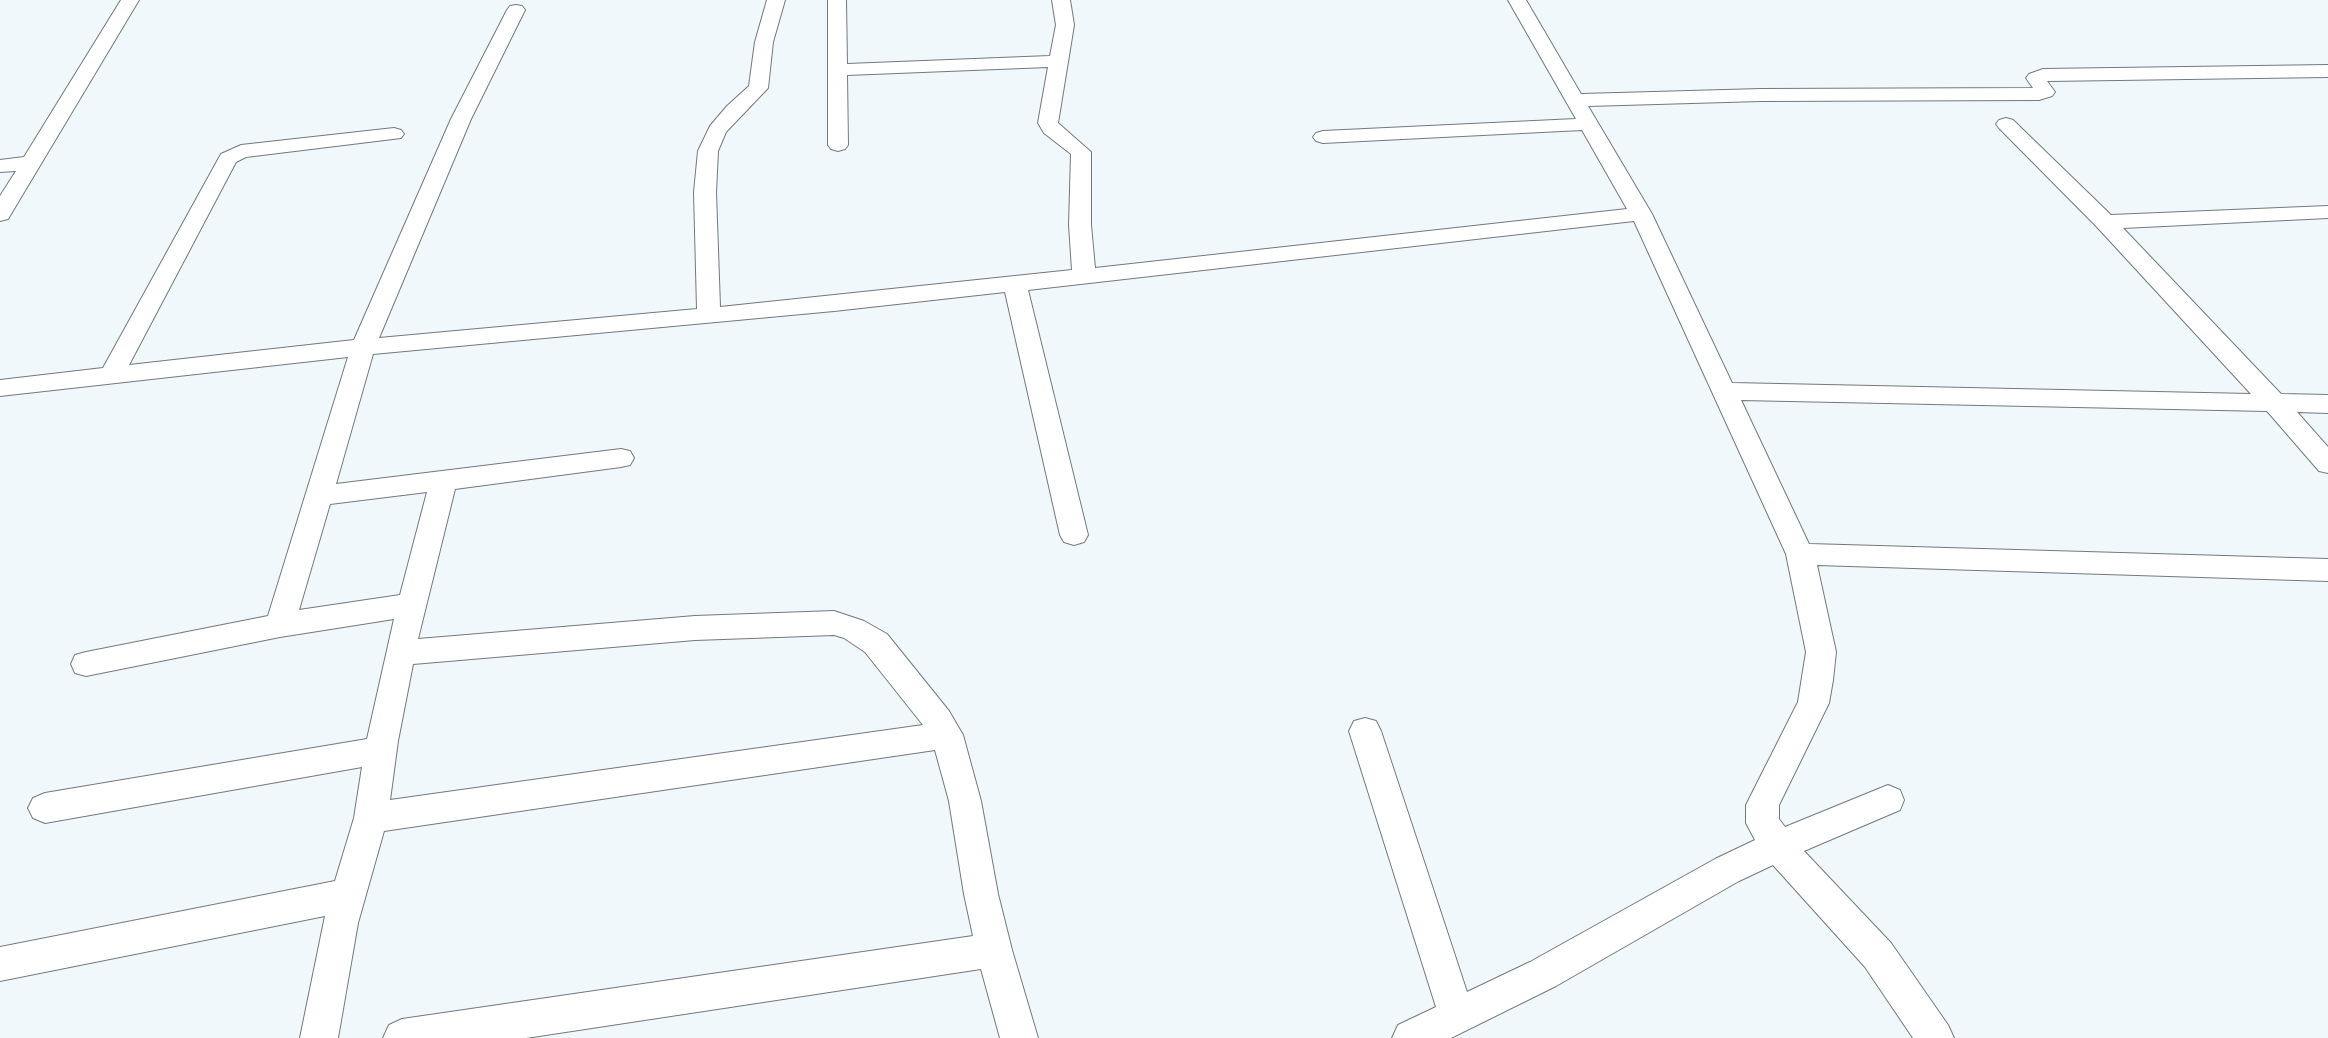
<!DOCTYPE html>
<style>
body{margin:0}
canvas{display:block;background:#f0f8fc}
</style>
<canvas width="2328" height="1038"></canvas>
<script>
const g = document.querySelector('canvas').getContext('2d');
g.lineJoin = 'round';
const shape = rows => new Path2D(rows.map(r => 'M' + r).join(''));
function strokePath(path, color, width, dash) { g.strokeStyle = color; g.lineWidth = width; g.lineCap = dash ? 'butt' : 'round'; g.setLineDash(dash || []); g.stroke(path); }
function fill(path, color) { g.fillStyle = color; g.fill(path, 'evenodd'); }
const minor = shape([
 [121,0,139,0,11,214,8,219,0,221,0,196,16,171,0,172,0,160,24,157,121,0],
 [767,0,785,0,773,42,768,88,726,132,718,151,716,192,720,307,1072,270,1069,225,1071,154,1044,133,1038,123,1048,67,847,75,848,145,845,149,838,151,831,149,828,145,828,0,846,0,847,64,1050,56,1056,25,1052,0,1070,0,1074,25,1058,123,1091,152,1091,225,1095,268,1627,209,1582,130,1323,143,1316,141,1313,137,1316,133,1323,131,1576,119,1508,0,1526,0,1581,94,1761,89,2033,88,2026,78,2029,74,2043,69,2328,65,2328,77,2047,81,2055,92,2052,96,2039,100,1761,101,1588,106,1652,214,1732,383,2251,394,2097,227,1999,128,1996,124,1999,120,2006,118,2013,120,2111,215,2328,206,2328,218,2123,228,2281,394,2328,395,2328,413,2297,412,2328,447,2328,473,2319,471,2267,411,1741,400,1809,544,2328,559,2328,581,1817,565,1836,652,1833,680,1829,703,1779,805,1779,819,1785,827,1888,785,1900,790,1904,800,1900,810,1804,851,1891,943,1948,1025,1954,1038,1913,1038,1865,967,1773,865,1739,881,1556,986,1451,1038,1392,1038,1398,1025,1436,1007,1349,731,1354,721,1365,718,1376,721,1381,731,1467,992,1530,962,1715,859,1755,840,1746,823,1746,805,1798,702,1806,652,1786,554,1634,221,1028,290,1088,535,1084,542,1074,545,1064,542,1060,535,1005,292,834,311,373,354,336,484,621,449,630,451,634,458,630,465,621,467,455,489,418,639,695,616,834,611,864,621,887,634,949,711,963,735,981,801,998,894,1012,950,1038,1038,1000,1038,981,969,526,1038,383,1038,389,1025,402,1019,973,936,964,894,949,801,935,750,384,831,358,923,338,1038,300,1038,325,916,0,981,0,947,335,881,354,818,362,767,45,823,33,818,28,808,33,798,45,793,367,739,394,619,280,637,86,676,75,673,71,664,75,655,86,652,268,616,348,357,0,396,0,380,103,368,221,154,241,145,394,128,401,130,404,134,401,138,246,157,236,162,129,365,354,340,451,119,507,10,510,6,516,5,522,6,525,10,471,119,379,338,697,309,694,192,698,151,710,126,727,106,749,86,755,42,767,0],
 [427,492,400,595,299,610,330,504,427,492],
 [834,635,844,638,865,652,923,725,390,800,398,741,413,664,695,640,834,635]
]);
strokePath(minor, '#73797e', 2);
fill(minor, '#fff');
</script>
